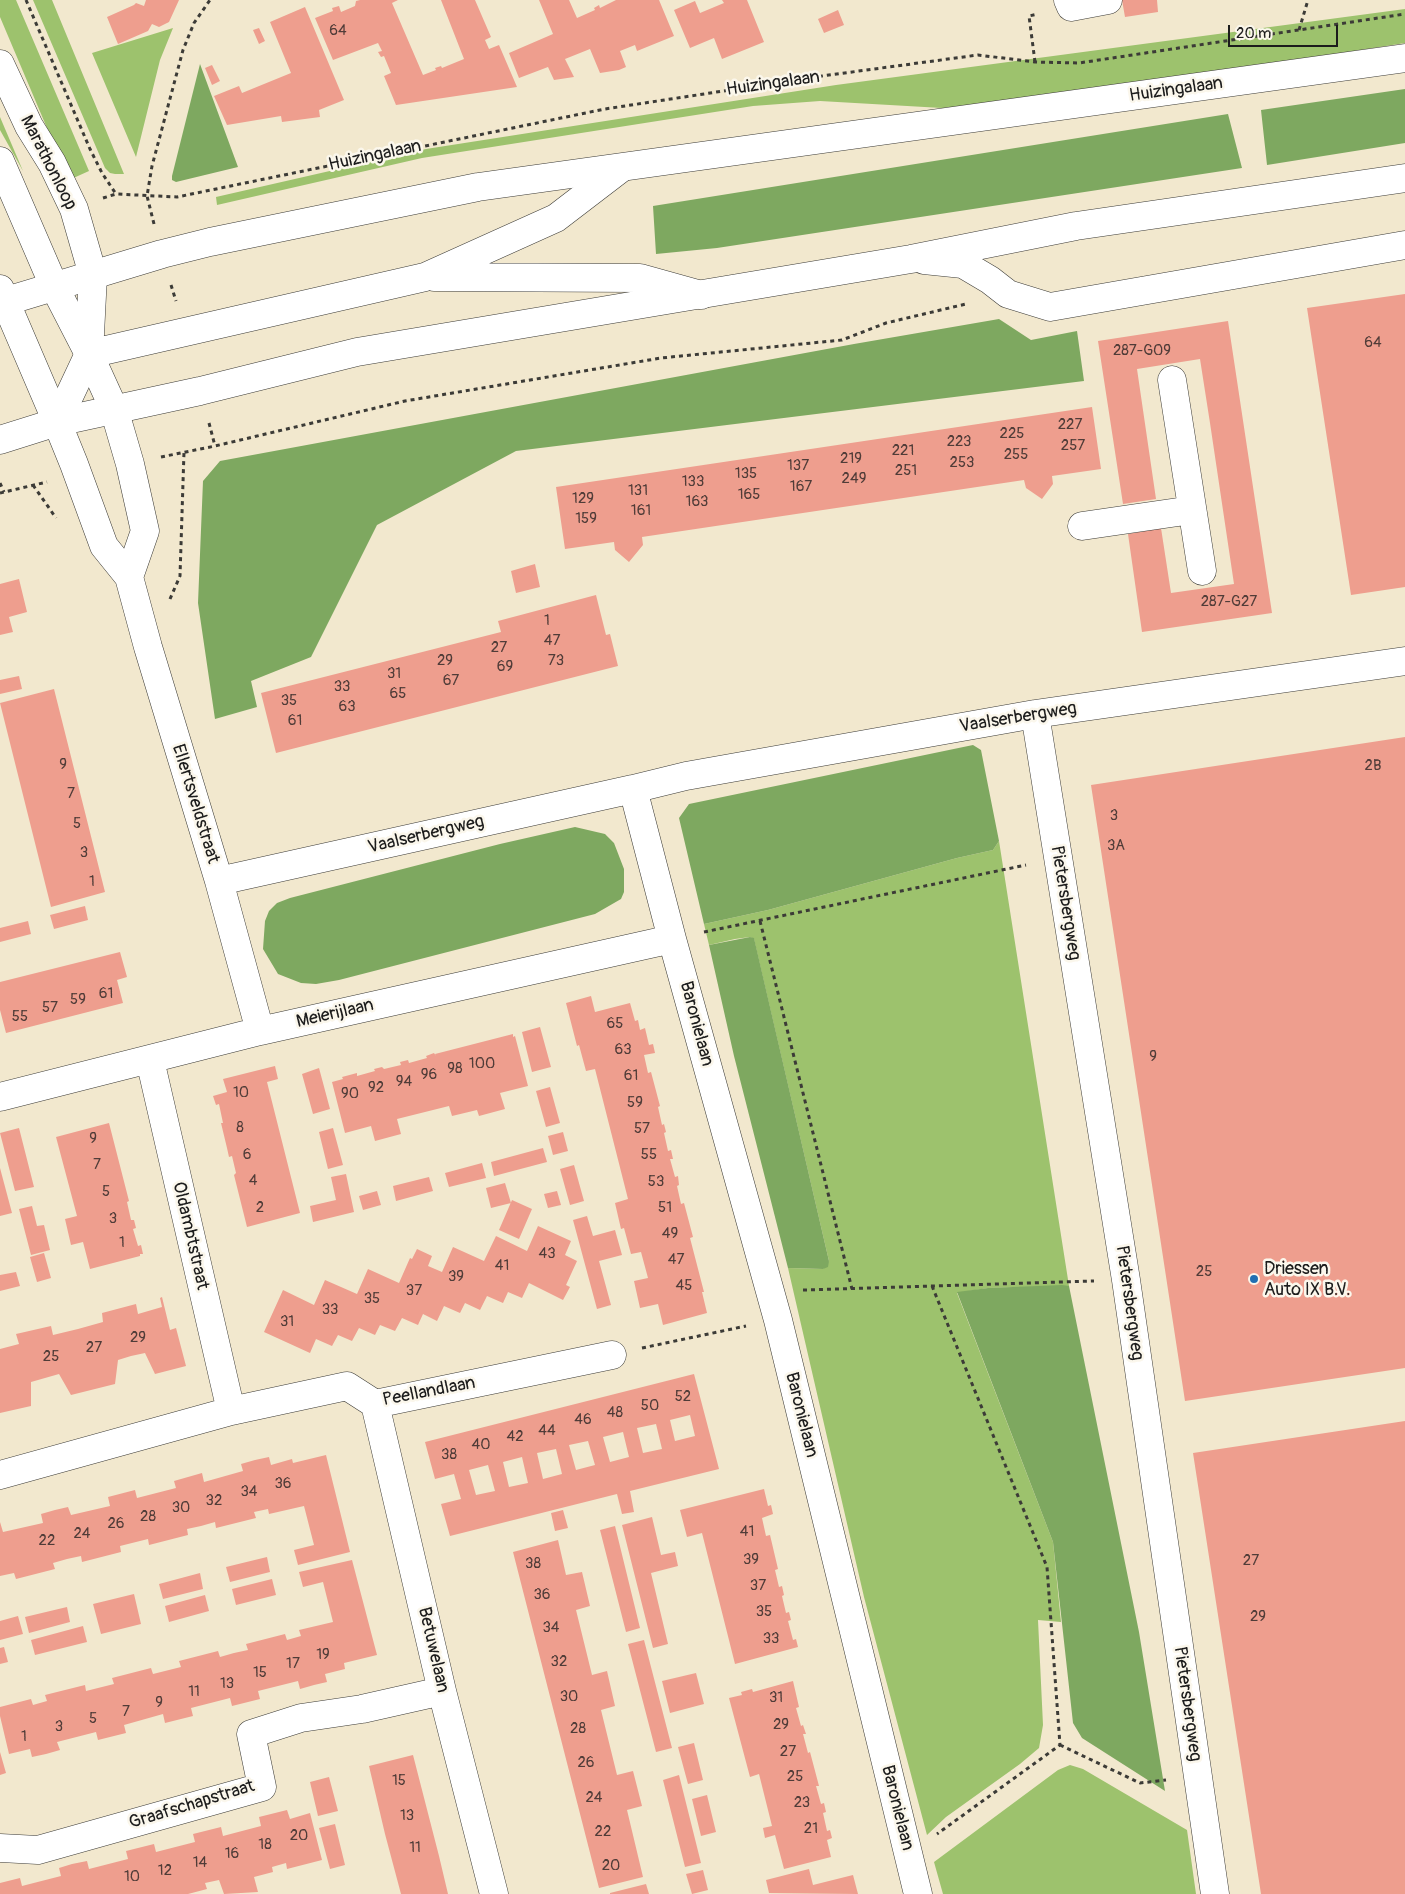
<!DOCTYPE html>
<style>
body{margin:0}
#map{position:relative;width:1405px;height:1894px;overflow:hidden;background:#f2e8ce;font-family:Pangolin,sans-serif}
canvas{display:block}
.scale{position:absolute;left:1228px;top:25px;width:110px;height:22px;box-sizing:border-box;border:2px solid #1c1c1c;border-top:0;padding-left:6px;font-size:15px;line-height:18px;white-space:nowrap;color:#1c1c1c;-webkit-text-stroke:4px #fbf7ec;paint-order:stroke}
</style>
<div id="map">
<canvas width="1405" height="1894"></canvas>
<div class="scale">20 m</div>
</div>
<script>
const g = document.querySelector('canvas').getContext('2d');
g.lineJoin = 'round';
function fill(path, color) { g.fillStyle = color; g.fill(path, 'evenodd'); }
const shape = rows => new Path2D(rows.map(r => 'M' + r).join(''));
function strokePath(path, color, width, dash) { g.strokeStyle = color; g.lineWidth = width; g.lineCap = dash ? 'butt' : 'round'; g.setLineDash(dash || []); g.stroke(path); }
function label(font, color, halo, rows, align = 'center') {
  g.font = font + ' Pangolin,sans-serif'; g.lineWidth = 5; g.setLineDash([]); g.textBaseline = 'middle'; g.strokeStyle = halo; g.fillStyle = color; for (const [text, x, y, turn = 0] of rows) {
    g.save(); g.translate(x, y); g.rotate((+turn || 0) * Math.PI / 180); g.textAlign = isNaN(turn) ? turn : align; if (halo) g.strokeText(text, 0, 0); g.fillText(text, 0, 0); g.restore();
  }
}
fill(shape([
 [0,0,16,0,89,171,69,180,0,17],
 [33,0,52,0,124,174,115,174,110,173,105,168],
 [1405,9,1405,43,1044,100,942,108,820,101,753,106,422,158,217,205,216,197,426,149,836,85],
 [173,28,160,60,136,157,92,53],
 [0,117,23,171,0,130],
 [999,841,1069,1286,988,1288,957,1293,1053,1542,1061,1622,1038,1620,1043,1725,1039,1748,1020,1764,946,1817,927,1835,864,1597,788,1268,823,1269,829,1261,754,939,750,937,735,939,709,945,704,924,768,910,957,858,993,850],
 [1070,1765,1083,1769,1187,1830,1196,1894,943,1894,934,1862,1058,1770]
]), '#9dc26d');
fill(shape([
 [200,64,238,167,176,182,172,180,172,176],
 [1405,89,1405,143,1267,165,1261,110],
 [1228,114,1242,168,717,248,656,254,653,206],
 [999,319,1031,340,1077,331,1084,381,516,451,377,525,311,657,251,681,257,707,215,719,198,603,203,481,220,461,854,344],
 [973,745,981,750,999,841,993,850,957,858,768,910,704,924,679,818,689,804],
 [575,827,605,834,614,843,624,869,624,892,621,899,595,914,339,980,316,984,301,983,278,974,263,949,265,921,269,911,277,903,290,898,500,844],
 [750,937,754,938,829,1261,828,1267,823,1269,788,1268,734,1056,709,945],
 [1062,1285,1069,1286,1139,1632,1165,1791,1082,1738,1073,1723,1053,1542,957,1292,988,1288]
]), '#7ea860');
fill(shape([
 [146,0,179,0,169,22,159,27,152,24,148,31,118,44,107,17,134,5,136,3,144,6],
 [360,0,398,0,392,3,423,75,436,70,435,68,441,66,442,68,464,59,441,0,475,0,491,37,485,40,489,49,499,45,517,87,396,105,384,76,391,73,384,56,381,57,378,52,382,51,378,43,333,60,315,18,333,11,332,8,339,6,341,12,355,6,356,1],
 [539,0,569,0,577,18,595,10,594,8,599,5,600,8,616,0,659,0,674,36,637,51,635,45,620,51,626,67,619,70,600,73,590,49,565,59,574,77,554,80,548,67,519,78,509,53,553,34],
 [722,0,747,0,764,42,722,59,714,38,690,48,674,10,695,1,700,13,724,3],
 [1122,0,1157,0,1158,12,1125,17],
 [305,7,344,100,319,110,320,117,282,122,281,116,227,125,214,96,239,86,242,93,291,73,270,22],
 [838,10,844,25,824,33,818,19],
 [259,28,265,41,259,44,253,30],
 [212,65,220,81,212,85,205,68],
 [1405,294,1405,587,1351,595,1307,308],
 [1228,321,1272,613,1142,632,1128,534,1161,528,1171,593,1234,584,1210,423,1200,359,1137,369,1156,499,1123,504,1098,341],
 [1092,407,1101,469,1052,476,1053,484,1042,499,1026,488,1024,480,642,537,643,545,629,562,615,550,614,542,565,549,556,487],
 [535,564,540,587,516,593,511,571],
 [19,579,27,612,9,617,13,632,0,635,0,584],
 [596,595,606,635,610,634,618,666,276,753,261,693,501,632,498,621],
 [19,676,22,689,0,694,0,680],
 [54,689,105,892,51,907,0,703],
 [1405,737,1405,1368,1185,1401,1091,785],
 [85,906,88,920,54,929,50,915],
 [28,921,31,934,0,942,0,928],
 [120,952,127,977,117,980,123,1003,6,1033,0,1010,0,982],
 [591,996,595,1012,630,1003,635,1021,638,1020,640,1030,645,1028,649,1045,653,1044,655,1053,644,1055,648,1073,651,1072,660,1106,658,1107,662,1125,664,1124,666,1132,664,1133,668,1151,671,1150,673,1159,670,1159,675,1177,678,1176,679,1185,677,1186,681,1204,684,1203,693,1237,690,1238,704,1292,702,1292,707,1313,663,1325,658,1304,640,1308,634,1281,648,1278,641,1252,631,1254,624,1228,621,1229,615,1203,628,1199,595,1069,586,1071,579,1045,577,1046,566,1003],
 [540,1027,551,1067,532,1072,522,1032],
 [513,1034,513,1037,515,1036,528,1086,500,1093,505,1109,479,1116,477,1110,452,1116,449,1106,397,1119,401,1134,375,1141,371,1126,345,1133,332,1082,343,1079,342,1077,357,1073,357,1076,375,1071,374,1069,382,1067,384,1069,401,1065,400,1062,408,1060,409,1063,427,1058,426,1056,434,1053,436,1056,435,1054],
 [275,1066,278,1079,267,1082,300,1213,247,1227,234,1175,236,1173,232,1156,229,1157,227,1148,221,1123,223,1123,219,1104,216,1105,213,1096,227,1092,223,1079],
 [319,1068,330,1109,313,1114,302,1074],
 [550,1087,560,1123,546,1127,536,1091],
 [109,1123,129,1201,127,1202,131,1220,134,1220,136,1228,133,1229,138,1246,141,1245,143,1254,140,1254,140,1256,90,1269,83,1242,71,1245,65,1219,77,1216,56,1137],
 [19,1128,34,1187,15,1191,0,1133],
 [333,1128,343,1165,328,1169,319,1132],
 [563,1132,568,1151,553,1155,548,1136],
 [543,1148,547,1162,494,1176,491,1162],
 [482,1163,486,1178,449,1187,445,1173],
 [574,1165,584,1201,570,1205,560,1169],
 [0,1168,12,1213,0,1216],
 [346,1174,354,1212,313,1222,310,1206,336,1200,331,1177],
 [429,1177,433,1191,396,1201,393,1186],
 [505,1183,511,1203,491,1208,486,1188],
 [377,1191,381,1205,363,1210,359,1196],
 [557,1191,561,1205,548,1208,544,1194],
 [512,1200,532,1209,519,1239,499,1230],
 [32,1206,37,1226,44,1225,50,1250,31,1255,19,1209],
 [587,1216,593,1236,615,1230,622,1255,599,1261,611,1305,597,1309,573,1220],
 [538,1226,571,1241,565,1255,577,1261,566,1285,570,1287,563,1300,529,1283,522,1298,508,1292,503,1303,487,1296,480,1310,465,1303,460,1313,444,1306,437,1321,423,1314,418,1325,402,1318,395,1331,380,1325,375,1335,359,1328,352,1341,338,1335,332,1346,316,1339,310,1353,264,1332,283,1290,314,1305,325,1280,357,1294,368,1269,399,1283,410,1258,412,1259,417,1249,432,1256,428,1266,442,1272,453,1247,484,1261,496,1236,527,1251],
 [44,1253,51,1278,37,1282,30,1257],
 [16,1272,20,1286,0,1291,0,1275],
 [162,1297,170,1330,176,1328,186,1366,155,1374,145,1353,131,1356,118,1360,115,1384,71,1395,59,1374,31,1382,31,1406,0,1413,0,1349,19,1344,16,1334,51,1326,53,1335,78,1329,103,1322,102,1313,136,1304,138,1314,162,1307,160,1298],
 [694,1374,719,1469,630,1491,634,1512,622,1514,617,1494,450,1536,441,1504,461,1499,454,1474,435,1479,425,1442],
 [690,1415,695,1436,675,1441,670,1420],
 [656,1424,662,1449,643,1453,637,1428],
 [623,1432,629,1457,610,1462,603,1437],
 [588,1441,595,1465,576,1470,569,1445],
 [556,1449,562,1474,543,1479,537,1453],
 [522,1457,528,1483,509,1487,503,1462],
 [488,1465,495,1491,476,1495,469,1470],
 [1405,1421,1405,1894,1261,1894,1193,1453],
 [326,1455,350,1552,298,1565,294,1550,314,1545,304,1506,269,1514,268,1509,254,1512,256,1518,216,1528,215,1522,201,1526,187,1529,188,1535,149,1545,148,1539,120,1546,121,1552,82,1562,81,1556,67,1559,53,1563,55,1569,16,1579,14,1573,0,1576,0,1522,3,1532,43,1523,41,1514,55,1510,68,1507,71,1515,110,1506,108,1497,135,1490,137,1498,176,1488,174,1481,202,1473,204,1482,243,1471,241,1464,255,1460,269,1457,271,1465,292,1459,293,1463],
 [764,1489,768,1506,771,1505,773,1514,762,1518,766,1536,770,1535,778,1569,775,1570,779,1587,782,1586,784,1595,782,1596,786,1613,789,1612,791,1620,788,1621,793,1640,796,1639,798,1647,735,1664,702,1533,687,1537,680,1510],
 [563,1510,568,1528,555,1531,551,1513],
 [652,1517,661,1555,675,1552,678,1566,651,1573,668,1644,653,1648,622,1525],
 [615,1526,640,1628,626,1632,600,1530],
 [558,1540,566,1575,582,1572,590,1606,576,1610,592,1675,607,1671,615,1706,601,1710,617,1775,633,1771,642,1806,627,1810,643,1877,599,1888,513,1552],
 [267,1557,270,1572,230,1582,226,1567],
 [352,1560,377,1655,344,1663,345,1669,325,1674,327,1682,314,1685,300,1689,298,1681,258,1691,260,1699,232,1706,230,1698,191,1708,193,1716,165,1723,163,1714,124,1725,126,1733,98,1740,96,1732,57,1742,60,1750,46,1754,32,1757,30,1749,9,1754,0,1716,0,1707,31,1699,33,1705,47,1701,45,1695,85,1685,86,1691,114,1684,112,1678,151,1668,153,1674,181,1667,179,1661,218,1651,220,1657,234,1653,248,1650,246,1644,285,1634,287,1640,301,1636,299,1630,333,1622,323,1582,303,1587,299,1572],
 [200,1573,203,1589,163,1599,159,1584],
 [272,1579,276,1595,236,1605,232,1589],
 [134,1594,141,1624,101,1634,93,1604],
 [205,1595,209,1611,169,1622,165,1606],
 [67,1607,70,1622,29,1633,25,1617],
 [18,1616,23,1634,0,1640,0,1621],
 [83,1626,87,1642,35,1655,31,1640],
 [644,1640,672,1748,656,1752,628,1644],
 [4,1647,8,1662,0,1664,0,1648],
 [696,1673,704,1704,670,1713,662,1681],
 [793,1681,799,1707,796,1708,801,1726,803,1725,806,1734,803,1734,808,1753,810,1752,819,1786,816,1786,821,1804,824,1803,826,1812,823,1813,827,1831,830,1830,832,1838,827,1840,831,1857,784,1869,775,1835,765,1838,763,1828,772,1826,759,1774,750,1777,729,1698,742,1695,741,1692,752,1689,753,1692],
 [694,1743,703,1780,688,1784,678,1747],
 [0,1752,6,1773,0,1775],
 [413,1755,439,1856,448,1894,401,1894,385,1834,369,1766],
 [679,1775,701,1863,685,1867,663,1780],
 [329,1777,338,1811,318,1816,310,1782],
 [707,1795,716,1832,701,1836,692,1799],
 [287,1810,290,1819,310,1813,322,1860,287,1869,286,1863,272,1867,273,1872,254,1877,258,1892,224,1894,219,1880,205,1883,207,1889,188,1894,0,1894,0,1883,20,1878,22,1886,61,1876,59,1868,72,1864,87,1861,89,1869,128,1859,126,1851,154,1844,156,1852,195,1842,193,1834,221,1827,223,1836,261,1826,259,1817],
 [335,1824,345,1865,330,1869,319,1828],
 [809,1869,813,1885,853,1875,858,1894,769,1893,766,1880],
 [703,1870,708,1890,692,1894,686,1874],
 [646,1884,649,1894,610,1894,610,1893]
]), '#ee9e8e');
const minor = shape([
 [1068,0,1071,7,1108,0],
 [0,64,29,126,52,163,74,209,93,275,89,354,57,422,74,464,104,546,129,577,148,647,219,881,260,1031],
 [924,260,963,264,990,280,1008,294,1050,307,1405,245],
 [434,277,640,278,701,295],
 [89,354,425,277,556,218,620,169],
 [1172,380,1202,571],
 [114,409,130,464,145,531,129,577],
 [1082,526,1192,510],
 [1035,714,1126,1280,1215,1894],
 [633,789,686,776,1035,714,1405,661],
 [219,881,633,789,672,939,778,1320,918,1894],
 [150,1060,231,1411],
 [0,1097,260,1031,672,939],
 [375,1404,442,1691,494,1894],
 [0,1475,231,1411,347,1386,375,1404,612,1355],
 [0,1848,38,1850,262,1787,251,1734,301,1718,362,1709,442,1691]
]);
const major = shape([
 [0,161,54,286,89,354,114,409],
 [0,289,57,422],
 [0,303,162,254,210,242,478,187,1405,58],
 [0,440,57,422,200,391,357,352,911,259,1076,226,1405,178]
]);
strokePath(minor, '#3c3b37', 29);
strokePath(major, '#3c3b37', 29);
strokePath(shape([
 [26,0,90,149,102,173,116,194],
 [1299,30,1308,0],
 [1035,62,1029,16,1038,14],
 [103,198,116,194,177,197,605,109,822,76,978,55,1035,62,1079,63,1405,14],
 [154,224,147,196,152,166,183,50,194,23,210,0],
 [171,285,176,301],
 [209,423,215,446],
 [161,457,215,446,405,401,661,358,842,340,886,323,966,304],
 [0,483,4,492],
 [33,485,56,518],
 [0,493,47,482],
 [170,599,180,576,184,452],
 [760,921,852,1289],
 [704,932,1026,865],
 [932,1286,1047,1567,1060,1745,937,1834],
 [803,1290,1094,1281],
 [642,1348,746,1326],
 [1060,1745,1140,1783,1166,1780]
]), '#3c3b37', 3, [4, 4]);
strokePath(minor, '#fff', 28);
strokePath(major, '#fff', 28);
for (const [x, y, r, color] of [
 [1254,1279,5,"#1f6fb2"]
]) { const dot = new Path2D(); dot.arc(x, y, r, 0, 2 * Math.PI); g.fillStyle = color; g.fill(dot); strokePath(dot, '#fbf7ec', 2); }
label('15px', '#503c38', null, [
 ["64",338,31],
 ["64",1373,343],
 ["287-G09",1142,351],
 ["227",1070,425],
 ["225",1012,434],
 ["223",959,442],
 ["257",1073,446],
 ["221",903,451],
 ["255",1016,455],
 ["219",851,459],
 ["253",962,463],
 ["137",798,466],
 ["251",906,471],
 ["135",746,474],
 ["249",854,479],
 ["133",693,482],
 ["167",801,487],
 ["131",638,491],
 ["165",749,495],
 ["129",583,499],
 ["163",697,502],
 ["161",641,511],
 ["159",586,519],
 ["287-G27",1229,602],
 ["1",547,621],
 ["47",552,641],
 ["27",499,648],
 ["29",445,661],
 ["73",556,661],
 ["69",505,667],
 ["31",394,674],
 ["67",451,681],
 ["33",342,687],
 ["65",398,694],
 ["35",289,701],
 ["63",347,707],
 ["61",295,721],
 ["9",63,765],
 ["2B",1373,766],
 ["7",71,794],
 ["3",1114,816],
 ["5",77,824],
 ["3A",1116,846],
 ["3",84,853],
 ["1",92,882],
 ["61",106,994],
 ["59",78,1000],
 ["57",50,1008],
 ["55",20,1017],
 ["65",615,1024],
 ["63",623,1050],
 ["9",1153,1057],
 ["100",482,1064],
 ["98",455,1069],
 ["96",429,1075],
 ["61",631,1076],
 ["94",404,1082],
 ["92",376,1088],
 ["10",241,1093],
 ["90",350,1094],
 ["59",635,1103],
 ["8",240,1128],
 ["57",642,1129],
 ["9",93,1139],
 ["6",247,1155],
 ["55",649,1155],
 ["7",97,1165],
 ["4",253,1181],
 ["53",656,1182],
 ["5",106,1192],
 ["2",260,1208],
 ["51",665,1208],
 ["3",113,1219],
 ["49",670,1234],
 ["1",122,1243],
 ["43",547,1254],
 ["47",676,1260],
 ["41",502,1266],
 ["25",1204,1272],
 ["39",456,1277],
 ["45",684,1286],
 ["37",414,1291],
 ["35",372,1299],
 ["33",330,1310],
 ["31",287,1322],
 ["29",138,1338],
 ["27",94,1348],
 ["25",51,1357],
 ["52",683,1397],
 ["50",650,1406],
 ["48",615,1413],
 ["46",583,1420],
 ["44",547,1431],
 ["42",515,1437],
 ["40",481,1445],
 ["38",449,1455],
 ["36",283,1484],
 ["34",249,1492],
 ["32",214,1501],
 ["30",181,1508],
 ["28",148,1517],
 ["26",116,1524],
 ["41",747,1532],
 ["24",82,1534],
 ["22",47,1541],
 ["39",751,1560],
 ["27",1251,1561],
 ["38",533,1564],
 ["37",758,1586],
 ["36",542,1595],
 ["35",764,1612],
 ["29",1258,1617],
 ["34",551,1628],
 ["33",771,1639],
 ["19",323,1655],
 ["32",559,1662],
 ["17",293,1664],
 ["15",260,1673],
 ["13",227,1684],
 ["11",194,1692],
 ["30",569,1697],
 ["31",776,1698],
 ["9",159,1703],
 ["7",126,1712],
 ["5",93,1719],
 ["29",781,1725],
 ["3",59,1727],
 ["28",578,1729],
 ["1",24,1737],
 ["27",788,1752],
 ["26",586,1763],
 ["25",795,1777],
 ["15",399,1781],
 ["24",594,1798],
 ["23",802,1803],
 ["13",407,1816],
 ["21",811,1829],
 ["22",603,1832],
 ["20",299,1836],
 ["18",265,1845],
 ["11",415,1848],
 ["16",232,1854],
 ["14",200,1863],
 ["20",611,1866],
 ["12",165,1871],
 ["10",132,1877]
]);
label('18px', '#1c1c1c', '#fbf7ec', [
 ["Huizingalaan",773,84,-8],
 ["Huizingalaan",1176,90,-8],
 ["Huizingalaan",375,156,-12],
 ["Marathonloop",48,163,63],
 ["Vaalserbergweg",1018,718,-9],
 ["Ellertsveldstraat",195,804,73],
 ["Vaalserbergweg",426,835,-13],
 ["Pietersbergweg",1065,903,81],
 ["Meierijlaan",335,1014,-13],
 ["Baronielaan",696,1024,75],
 ["Oldambtstraat",190,1236,77],
 ["Pietersbergweg",1129,1303,82],
 ["Peellandlaan",429,1392,-11],
 ["Baronielaan",801,1415,76],
 ["Betuwelaan",433,1650,77],
 ["Pietersbergweg",1187,1704,82],
 ["Graafschapstraat",192,1805,-17],
 ["Baronielaan",897,1808,76]
]);
label('18px', '#1c1c1c', '#fbf7ec', [
 ["Driessen",1264,1269],
 ["Auto IX B.V.",1264,1290]
], 'left');
</script>
